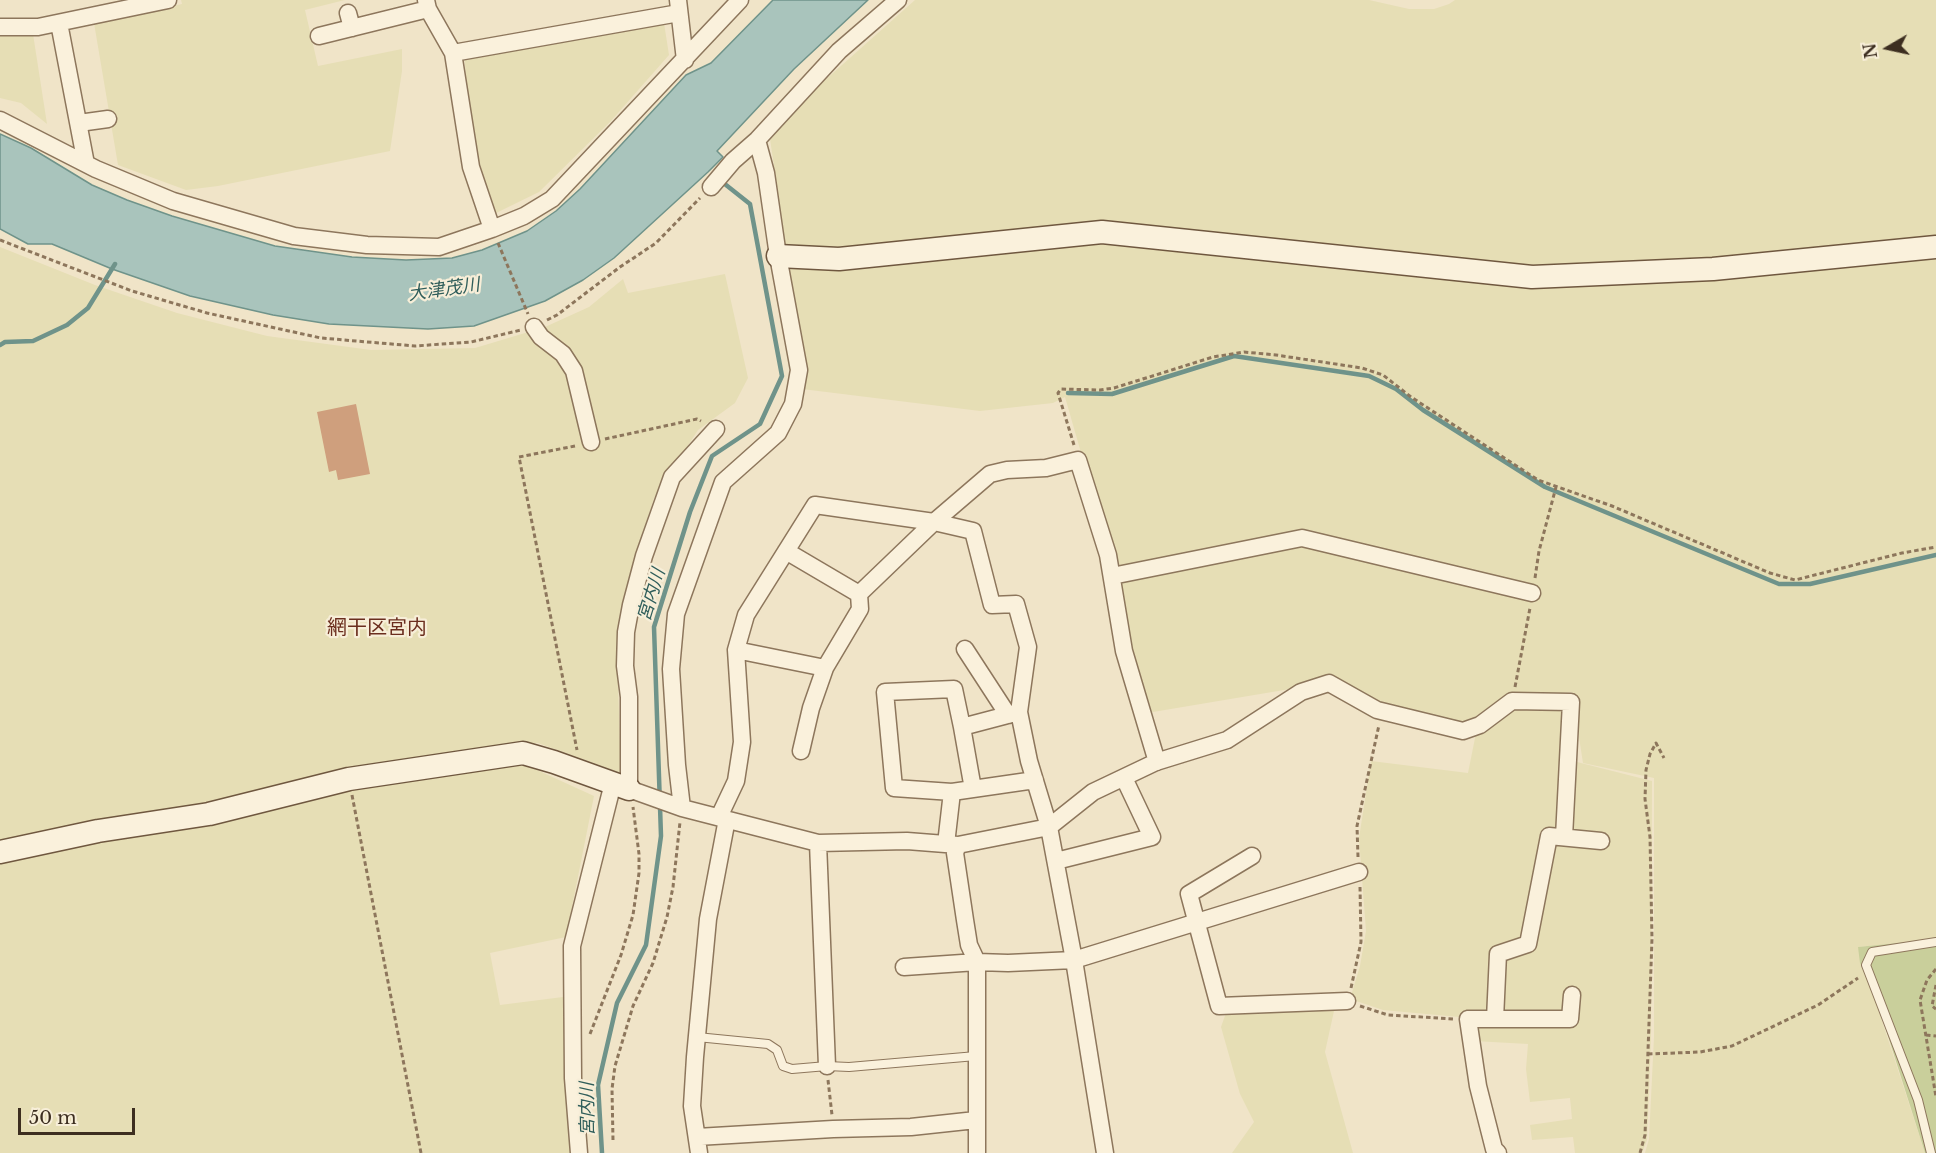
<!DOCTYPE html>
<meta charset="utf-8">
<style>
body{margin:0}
#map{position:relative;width:1936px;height:1153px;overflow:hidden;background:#f0e4c8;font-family:"Libre Baskerville",serif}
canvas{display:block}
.north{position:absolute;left:1858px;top:18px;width:60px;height:60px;-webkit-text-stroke:4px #f7eed8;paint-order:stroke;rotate:261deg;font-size:16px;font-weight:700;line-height:24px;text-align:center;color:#3d2e20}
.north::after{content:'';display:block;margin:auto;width:21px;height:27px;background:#3d2e20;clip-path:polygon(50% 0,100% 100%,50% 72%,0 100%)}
.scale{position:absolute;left:18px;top:1108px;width:117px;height:27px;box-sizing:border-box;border:3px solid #3d2e20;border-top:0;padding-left:8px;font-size:18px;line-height:21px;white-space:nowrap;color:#3d2e20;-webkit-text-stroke:4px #f7eed8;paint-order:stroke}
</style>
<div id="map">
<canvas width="1936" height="1153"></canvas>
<div class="north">N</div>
<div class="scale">50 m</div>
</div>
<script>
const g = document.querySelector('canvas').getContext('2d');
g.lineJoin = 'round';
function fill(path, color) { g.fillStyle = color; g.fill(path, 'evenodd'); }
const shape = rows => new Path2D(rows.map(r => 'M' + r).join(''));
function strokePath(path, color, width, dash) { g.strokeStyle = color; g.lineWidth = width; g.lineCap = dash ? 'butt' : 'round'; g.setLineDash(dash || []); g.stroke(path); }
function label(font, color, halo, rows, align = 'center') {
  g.font = font + ' "Libre Baskerville","Noto Sans JP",serif'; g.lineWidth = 4.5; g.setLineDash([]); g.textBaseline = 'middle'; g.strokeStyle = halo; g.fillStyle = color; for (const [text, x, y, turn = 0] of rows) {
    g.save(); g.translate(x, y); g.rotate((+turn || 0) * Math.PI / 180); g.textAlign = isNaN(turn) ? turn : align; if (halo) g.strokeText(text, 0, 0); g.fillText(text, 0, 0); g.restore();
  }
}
fill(shape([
 [181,0,345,0,305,10,318,66,402,49,402,71,390,151,218,186,186,190,118,165,94,23,182,4],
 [915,0,1369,0,1409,9,1434,9,1449,4,1455,0,1936,0,1936,939,1858,947,1925,1153,1645,1153,1649,1139,1654,1037,1654,778,1583,763,1572,692,1509,698,1467,725,1378,705,1333,679,1290,689,1147,713,1090,484,1065,397,1053,403,980,411,802,389,778,240,777,186,770,139,787,114],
 [664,23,669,55,610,122,539,192,492,215,472,140,464,55],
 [0,34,33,34,47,124,21,103,0,98],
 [0,247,95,285,177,313,267,336,371,350,475,348,545,327,589,307,623,279,628,293,725,274,748,378,735,403,698,430,654,498,629,577,617,654,621,773,538,743,306,778,231,798,0,845],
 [1558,707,1573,731,1573,761,1652,781,1651,1039,1647,1140,1642,1153,1575,1153,1573,1137,1532,1140,1530,1125,1572,1119,1570,1098,1530,1102,1526,1069,1528,1044,1474,1041,1470,1018,1383,1010,1350,999,1360,966,1366,931,1359,838,1371,761,1468,773,1476,733,1516,708],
 [526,765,594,796,566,937,490,953,500,1005,563,997,567,1114,572,1153,0,1153,0,862,357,787],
 [1313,994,1325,995,1336,1002,1325,1052,1353,1153,1232,1153,1254,1122,1240,1094,1221,1027,1226,1013]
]), '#e6deb5');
fill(shape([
 [1936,939,1936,1153,1925,1153,1875,995,1860,963,1858,947]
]), '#c9cf9b');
const water = shape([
 [773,0,868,0,794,69,717,151,723,157,708,172,614,258,583,280,545,301,474,326,428,329,329,324,273,315,190,296,112,269,52,244,28,244,0,229,0,134,31,148,92,185,127,200,172,216,275,246,352,257,406,260,452,258,482,250,527,231,556,211,580,189,686,75,711,63,773,0]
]);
fill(water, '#a9c4bc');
strokePath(water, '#6f938a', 1.5);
strokePath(shape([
 [0,345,5,342,33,341,67,325,88,308,115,264],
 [1068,393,1112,394,1234,356,1369,376,1396,389,1423,410,1545,487,1779,584,1810,584,1936,555],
 [602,1153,598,1085,617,1003,646,945,661,836,654,627,690,512,712,456,760,424,782,376,750,204,721,181]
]), '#6f938a', 4.5);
fill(shape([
 [356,404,370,474,338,480,336,470,329,472,317,412]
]), '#cf9f7d');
const lane = shape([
 [697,1037,768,1044,777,1050,783,1066,792,1069,827,1066,849,1067,976,1056],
 [1931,1153,1918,1100,1866,965,1872,952,1936,942]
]);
const street = shape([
 [426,0,428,9,453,53,471,167,492,229],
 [678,0,685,60],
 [348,13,352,28],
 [59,23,86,164],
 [0,27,38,27,168,0],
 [319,36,428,9],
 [453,53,679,13],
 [0,120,96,169,173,201,294,236,367,245,439,247,492,229,524,216,552,199,740,0],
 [79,123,108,119],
 [711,187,733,161,757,140,839,51,898,0],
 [534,327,541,337,563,354,574,371,591,442],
 [716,429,672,477,644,556,631,605,626,632,625,666,629,697,629,789,682,808,818,843,907,841,958,845,1049,827,1093,792,1156,762,1227,740,1301,692,1329,683,1377,710,1463,731,1480,725,1512,701,1571,702,1564,837],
 [786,551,859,594],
 [1112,576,1302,538,1532,593],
 [965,649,1008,715],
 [736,650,825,668],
 [1019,712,962,727,954,689,885,692,894,788,952,792,1035,780],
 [962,727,973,789],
 [801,751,811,708,825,668,860,609,859,594,934,522,990,474,1007,470,1046,468,1078,460,1108,555,1124,651,1157,762],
 [682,808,677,765,671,669,676,614,723,482,778,433,793,404,799,370,778,256,766,173,757,140],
 [719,817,736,781,742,742,736,650,746,615,815,505,934,522,973,531,992,605,1016,604,1028,647,1019,712,1029,761,1049,827,1074,960,1105,1153],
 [818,843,827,1066],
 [946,844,952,792],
 [958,845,955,853,965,920,969,945,977,962,977,1153],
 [1252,856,1189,894,1219,1006,1347,1001],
 [1056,861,1152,837,1124,778],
 [904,967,977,962,1008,963,1074,960,1359,872],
 [1495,1019,1498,954,1528,944,1549,836,1601,841],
 [697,1137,833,1129,911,1127,976,1120],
 [579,1153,573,1078,572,946,613,783],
 [699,1153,692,1106,695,1057,708,919,727,819],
 [1498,1153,1494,1149,1478,1086,1468,1019,1570,1019,1572,995]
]);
const secondary = shape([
 [778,256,839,259,1102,232,1532,277,1713,269,1936,247],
 [0,852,98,831,209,814,349,779,523,753,554,762,629,789]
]);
strokePath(lane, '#8d765c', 10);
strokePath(street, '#8d765c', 19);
strokePath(secondary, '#6f573f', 25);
strokePath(shape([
 [0,240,132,291,207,313,321,338,415,346,471,342,521,330],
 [498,243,528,314],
 [547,320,557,315,620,267,656,243,700,198],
 [605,439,697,419,701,421],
 [1074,445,1058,393,1061,389,1100,390,1114,388,1213,357,1244,352,1276,355,1362,368,1383,375,1411,397,1538,480,1612,506,1770,573,1795,580,1902,553,1936,547],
 [575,446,519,457,577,750],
 [1535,578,1539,551,1556,487],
 [1515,687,1530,608],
 [352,795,421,1153],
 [1358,857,1357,826,1379,725],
 [1936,969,1927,980,1920,1000,1936,1097],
 [1936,985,1932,1006,1936,1009],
 [1351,988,1361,942,1360,887],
 [1360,1006,1388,1015,1454,1019],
 [590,1034,621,955,633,915,639,873,639,854,633,807],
 [1926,1035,1936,1036],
 [1648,1054,1700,1052,1732,1046,1818,1005,1858,978],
 [828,1080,832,1115],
 [613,1140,612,1089,615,1066,633,1006,653,963,667,917,673,887,680,822],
 [1640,1153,1645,1135,1652,939,1650,837,1645,799,1646,770,1650,754,1656,743,1664,758]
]), '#8d765c', 3, [4.5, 3]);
strokePath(lane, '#faf1dc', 8);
strokePath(street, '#faf1dc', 16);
strokePath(secondary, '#faf1dc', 22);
label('italic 18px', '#2f5d5a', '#f7eed8', [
 ["大津茂川",444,290,-8],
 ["宮内川",652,595,-73],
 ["宮内川",588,1109,-91]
]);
label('20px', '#6b2e1e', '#f7eed8', [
 ["網干区宮内",377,628]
]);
</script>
